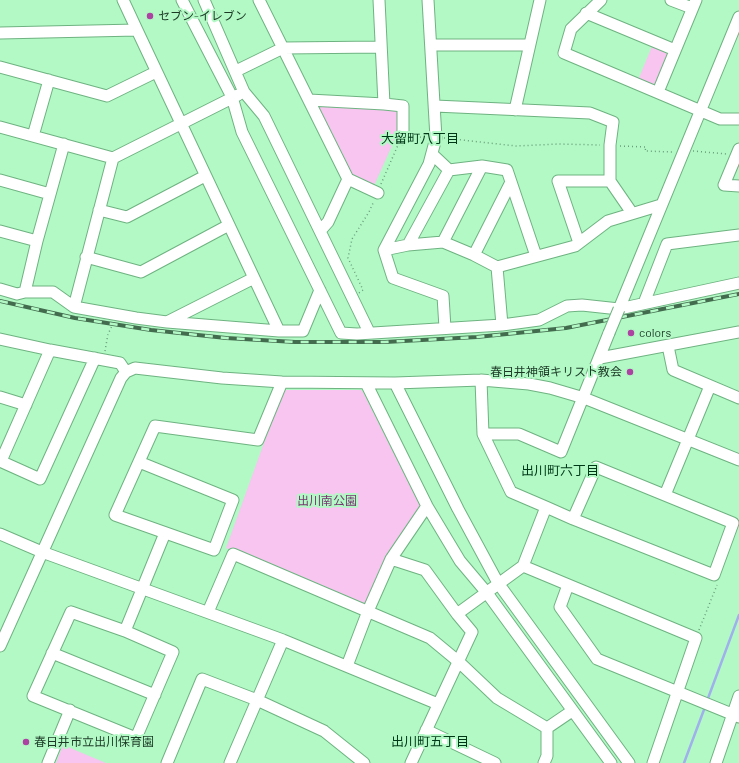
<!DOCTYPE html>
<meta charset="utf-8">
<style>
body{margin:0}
canvas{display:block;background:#b2f9c5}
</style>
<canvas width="739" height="763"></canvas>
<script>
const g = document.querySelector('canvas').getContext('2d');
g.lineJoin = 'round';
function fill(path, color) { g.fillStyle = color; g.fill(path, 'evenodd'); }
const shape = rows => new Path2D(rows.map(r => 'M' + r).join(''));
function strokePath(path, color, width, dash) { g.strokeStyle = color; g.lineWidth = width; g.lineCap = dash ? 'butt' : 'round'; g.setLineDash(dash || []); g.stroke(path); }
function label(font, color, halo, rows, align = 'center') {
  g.font = font + ' Barlow,"Noto Sans JP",sans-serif'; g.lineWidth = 4; g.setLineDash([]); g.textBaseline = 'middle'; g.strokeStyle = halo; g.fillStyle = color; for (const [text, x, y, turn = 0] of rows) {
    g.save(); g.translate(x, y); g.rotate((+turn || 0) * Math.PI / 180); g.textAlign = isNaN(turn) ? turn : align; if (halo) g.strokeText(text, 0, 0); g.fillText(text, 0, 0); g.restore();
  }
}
fill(shape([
 [653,44,669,51,658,84,654,86,638,80],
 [318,104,398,107,400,128,373,188,354,179,317,107],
 [283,390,361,390,363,392,420,506,367,603,364,605,226,548],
 [63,745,106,763,56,763]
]), '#f7c5ef');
strokePath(shape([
 [707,701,739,615],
 [684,763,705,707]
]), '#9fb0ec', 2.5);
const minor = shape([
 [123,0,137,30],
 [182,0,232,97,242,132,341,333,357,334,502,325,539,320,567,306,582,305,619,309,739,283],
 [204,0,244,92,264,116,369,332],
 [259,0,348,179,378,193],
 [428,0,436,138,429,164,384,250,393,278,443,296,445,328],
 [601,0,571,29,564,53,720,119,739,119],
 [671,0,692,8],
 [586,13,675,50],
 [0,33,137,30,279,331],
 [431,45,529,45],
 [0,67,107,96,156,72],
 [236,71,283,48,381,47],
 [658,92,696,0],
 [309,100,384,104,379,0],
 [384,104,403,106,403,139],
 [435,106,590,113,613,122,610,145,610,181,632,213],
 [515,110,540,0],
 [0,127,113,158,238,95],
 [33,136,49,80],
 [739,149,724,185,739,186],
 [432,154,449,170,482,166,507,170,536,256],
 [0,180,50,194],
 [99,210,127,217,205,176],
 [0,231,37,241],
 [320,231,328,222,348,179],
 [443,242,482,166],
 [579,243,558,181,610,181],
 [408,245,449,170],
 [384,250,408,245,443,242,474,255,497,267,502,325],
 [474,255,511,182],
 [86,257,141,272,229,225],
 [497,267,575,246,608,221,661,205],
 [0,289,17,294,25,292,37,241,64,144],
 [25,292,53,292,74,307,136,318,167,322,279,331,303,331,320,290],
 [644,303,667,244,739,235],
 [74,307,113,158],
 [619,309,739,17],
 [167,322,254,278],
 [0,339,50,350,120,363,126,372],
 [668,346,673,370,739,398],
 [600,358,739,332],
 [481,380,483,434,511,492,546,507,573,519,714,575,733,523,596,467,573,519],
 [366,383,427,506,460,561,487,593,611,763],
 [395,383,458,509,498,583,629,763],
 [0,397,26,405],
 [483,434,519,434,561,452,609,333],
 [0,461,40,479,95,358],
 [1,461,50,350],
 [139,462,233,500,214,550,115,515,155,426,258,440,282,382],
 [665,495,710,386],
 [0,534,42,552,283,640,438,704],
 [391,559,425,570,457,614,472,632,411,763],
 [523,566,696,638,653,763],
 [568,585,560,607,597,659,739,717],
 [71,612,125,631,173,652,136,738,33,696,71,612],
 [208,612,233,554,430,638,459,662,497,698,547,728],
 [457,614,523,566,546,507],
 [125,631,165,533],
 [0,646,121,378,126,372,135,368,222,378,282,382,395,383,481,380,529,384,550,388,584,398,739,460],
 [52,653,155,695],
 [347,666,368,611,391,559,427,506],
 [426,730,495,763],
 [48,763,70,710],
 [167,763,202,679,257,700,324,731,364,763],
 [230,763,283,640],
 [544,763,547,756,547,728,572,711],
 [716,763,739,696]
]);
strokePath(minor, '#6eb381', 13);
strokePath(shape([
 [412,137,427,137],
 [444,138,516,146,559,144,600,145],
 [620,146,646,147,645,151,673,152],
 [693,151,727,154],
 [381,184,398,145],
 [359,293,363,290,348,258,352,239,369,212,374,201],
 [105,351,108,334,113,324],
 [699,630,717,585]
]), '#6b9f7a', 1.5, [1, 3]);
strokePath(minor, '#fff', 11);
const rail = shape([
 [0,301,75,318,151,330,226,338,295,342,385,342,477,337,566,328,739,294]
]);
strokePath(rail, '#436b4e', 4);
strokePath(rail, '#b2f9c5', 2.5, [8]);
const minorBridge = shape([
 [609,333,619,309]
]);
strokePath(minorBridge, '#6eb381', 13, []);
strokePath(minorBridge, '#fff', 11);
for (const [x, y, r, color] of [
 [150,16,4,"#ad42a2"],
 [631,333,4,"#ad42a2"],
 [630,372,4,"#ad42a2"],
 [26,742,4,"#ad42a2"]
]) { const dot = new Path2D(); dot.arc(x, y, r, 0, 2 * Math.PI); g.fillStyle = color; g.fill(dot); strokePath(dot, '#b2f9c5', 1.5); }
label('12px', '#1c3925', '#b2f9c5', [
 ["セブン-イレブン",158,16],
 ["colors",639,333],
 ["春日井神領キリスト教会",622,372,"right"],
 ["春日井市立出川保育園",34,742]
], 'left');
label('12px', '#783670', '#b2f9c5', [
 ["出川南公園",327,501]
]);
label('13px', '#003817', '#b2f9c5', [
 ["大留町八丁目",420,139],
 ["出川町六丁目",560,471],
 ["出川町五丁目",430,742]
]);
</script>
